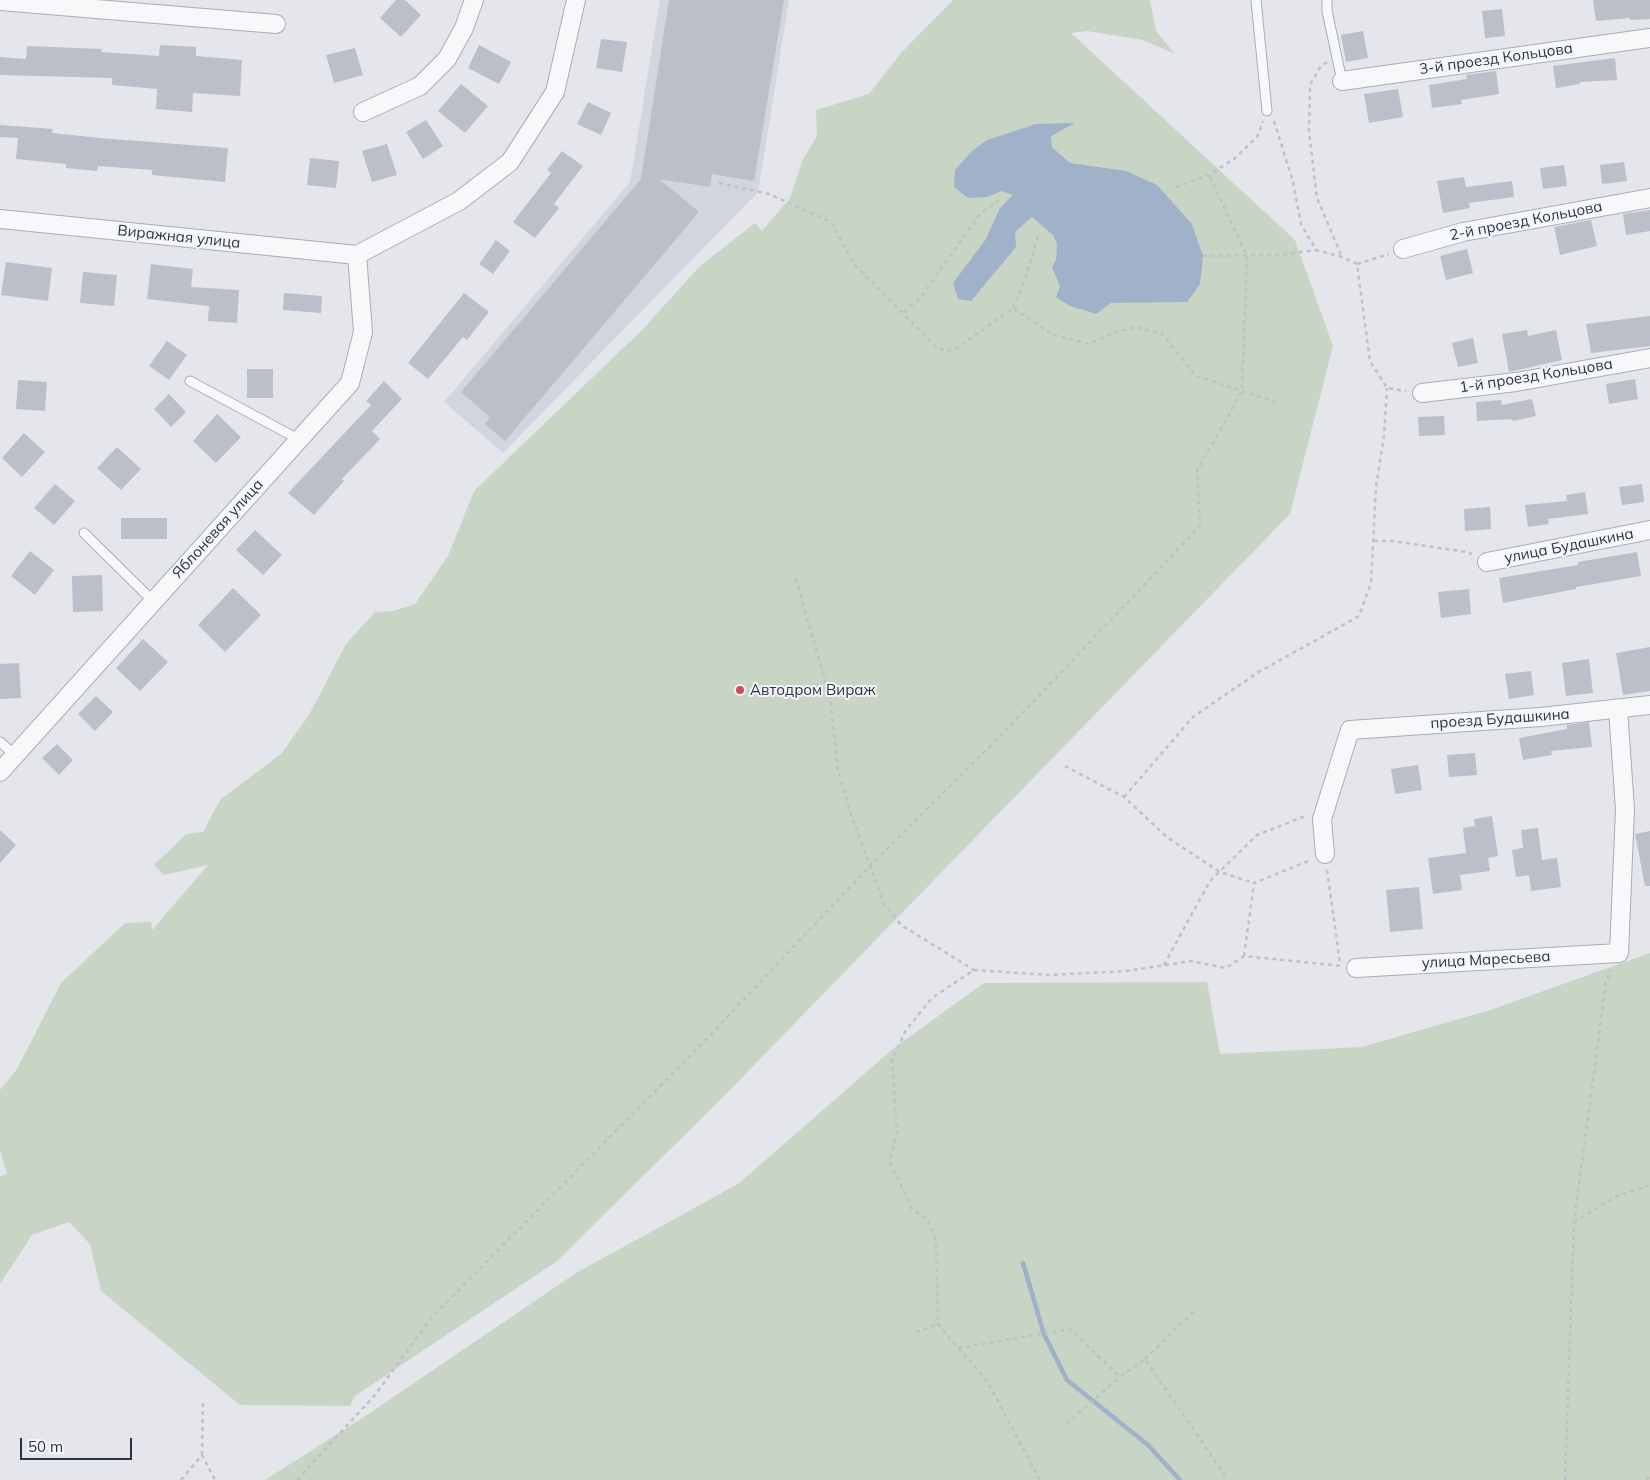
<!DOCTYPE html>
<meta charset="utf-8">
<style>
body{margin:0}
#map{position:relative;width:1650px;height:1480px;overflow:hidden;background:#e4e6ec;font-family:Mulish,sans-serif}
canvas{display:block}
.scale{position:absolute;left:20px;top:1438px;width:112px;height:22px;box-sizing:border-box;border:2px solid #2c3344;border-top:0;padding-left:6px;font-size:15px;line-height:18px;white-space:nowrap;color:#2c3344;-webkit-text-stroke:4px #f4f5f9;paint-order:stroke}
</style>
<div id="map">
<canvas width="1650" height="1480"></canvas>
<div class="scale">50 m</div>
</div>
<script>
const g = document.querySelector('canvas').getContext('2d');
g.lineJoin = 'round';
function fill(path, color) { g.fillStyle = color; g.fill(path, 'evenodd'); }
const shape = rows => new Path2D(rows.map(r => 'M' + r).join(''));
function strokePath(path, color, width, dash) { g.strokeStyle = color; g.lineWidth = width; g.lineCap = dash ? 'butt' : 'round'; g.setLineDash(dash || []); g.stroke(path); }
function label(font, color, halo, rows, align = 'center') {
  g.font = font + ' Mulish,sans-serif'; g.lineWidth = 4; g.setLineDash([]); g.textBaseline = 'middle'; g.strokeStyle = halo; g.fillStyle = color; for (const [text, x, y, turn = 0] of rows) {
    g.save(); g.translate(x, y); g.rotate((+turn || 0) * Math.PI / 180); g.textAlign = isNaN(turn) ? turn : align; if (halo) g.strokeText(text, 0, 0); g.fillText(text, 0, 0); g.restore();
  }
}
fill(shape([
 [660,0,789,0,758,192,503,453,444,402,630,182]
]), '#d2d5dd');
fill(shape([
 [953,0,1150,0,1156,31,1175,54,1143,40,1087,31,1071,33,1295,240,1333,346,1290,514,723,1097,556,1262,355,1396,350,1406,240,1405,101,1291,90,1244,69,1222,32,1235,0,1284,0,1177,7,1173,0,1151,0,1090,17,1069,61,983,125,923,151,922,152,930,208,865,164,875,154,865,186,834,203,832,220,800,281,754,309,715,346,644,375,612,393,611,415,604,448,556,474,491,642,330,699,267,755,223,762,231,790,198,803,159,817,136,816,110,869,94,900,54],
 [1650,953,1650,1480,265,1480,364,1417,576,1273,738,1184,894,1048,984,983,1207,982,1220,1054,1362,1047,1490,1010]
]), '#c8d5c5');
fill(shape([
 [1075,123,1051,136,1052,147,1070,163,1126,171,1157,185,1192,224,1203,256,1200,284,1187,302,1111,303,1096,314,1070,306,1056,297,1060,286,1052,267,1056,260,1057,243,1053,235,1032,217,1015,232,1016,247,971,301,958,299,953,283,986,239,1000,208,1013,195,1002,191,987,197,968,198,954,187,955,170,972,151,987,140,1036,124]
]), '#a0b1ca');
strokePath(shape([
 [1023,1263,1044,1334,1067,1380,1148,1445,1180,1480]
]), '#a0b1ca', 4.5);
fill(shape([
 [396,0,405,0,421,15,401,37,380,18],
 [669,0,784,0,754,181,712,174,710,187,659,179,699,212,505,441,485,424,490,417,461,392,641,179],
 [1593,0,1650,0,1650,19,1630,20,1630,18,1596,21],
 [1502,9,1505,36,1485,38,1482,11],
 [1363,31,1368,58,1346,62,1341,35],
 [601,39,627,42,622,72,596,68],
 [160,45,196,47,196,56,242,60,240,96,193,93,192,112,156,109,157,89,112,85,112,78,0,75,0,57,26,59,27,46,102,49,101,52,159,56],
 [479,45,511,62,499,84,468,68],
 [355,48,363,75,334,83,326,55],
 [1615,58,1617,80,1580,82,1580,84,1556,88,1553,66],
 [1496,71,1499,94,1461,100,1462,104,1432,108,1429,85,1467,79,1466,75],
 [461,84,488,106,465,133,438,111],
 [1398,89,1403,117,1369,123,1364,94],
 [588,102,611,113,601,135,577,124],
 [426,120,443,146,423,159,406,132],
 [0,125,53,129,52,133,100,138,228,148,225,182,152,175,152,170,98,166,97,171,66,168,66,164,16,159,18,138,0,137],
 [387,144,397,175,372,182,362,151],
 [562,151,583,166,554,204,559,208,535,238,513,222,551,173,547,170],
 [310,158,339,161,336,188,307,185],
 [1624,162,1627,181,1602,184,1600,165],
 [1564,165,1567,186,1543,189,1540,168],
 [1464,177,1466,187,1512,181,1514,197,1469,203,1470,208,1443,213,1437,181],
 [1650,210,1650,231,1626,235,1623,214],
 [1591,220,1597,246,1560,255,1554,227],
 [496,240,510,251,493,274,479,264],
 [1467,249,1473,273,1446,280,1440,256],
 [6,262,52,268,48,301,1,295],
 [151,264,193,269,191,287,239,290,237,323,208,321,209,306,147,299],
 [83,272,117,275,114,306,80,303],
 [284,293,322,296,321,313,283,310],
 [464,293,489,312,467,340,463,337,428,379,408,363],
 [1650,316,1650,346,1591,353,1586,324],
 [1527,330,1528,336,1556,330,1562,360,1509,372,1502,334],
 [1473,338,1478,363,1458,367,1452,343],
 [167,341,187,355,169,380,149,366],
 [247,369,273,369,273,398,247,398],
 [1635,379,1638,399,1609,404,1606,384],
 [18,380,47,382,45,411,16,409],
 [384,381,402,399,372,431,380,439,342,479,344,481,314,515,288,493,371,405,366,401],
 [169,394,186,412,171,427,154,409],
 [1532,399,1536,416,1513,421,1512,419,1477,421,1476,402,1501,400,1502,405],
 [217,414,241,437,216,463,193,441],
 [1444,416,1445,435,1419,436,1418,417],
 [24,433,45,452,22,477,2,458],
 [117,447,141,469,121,490,97,468],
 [55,484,75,501,54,525,34,508],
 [1642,484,1644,502,1622,505,1619,487],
 [1585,492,1588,514,1548,519,1549,524,1528,527,1525,505,1567,501,1566,495],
 [1490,507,1491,529,1465,531,1464,509],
 [121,518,167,518,167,539,121,539],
 [255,530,282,555,263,575,236,550],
 [30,551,54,570,35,595,11,576],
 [1637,552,1641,576,1576,587,1576,589,1503,603,1499,578,1578,565,1578,562],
 [102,575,103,611,73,612,72,576],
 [233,588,261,615,225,652,198,625],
 [1469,589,1471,614,1441,618,1438,592],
 [143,639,168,662,140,691,116,668],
 [1650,647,1650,691,1623,695,1616,653],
 [1589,659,1593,693,1566,696,1562,663],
 [19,663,21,698,0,699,0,664],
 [1531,671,1534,695,1509,699,1505,674],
 [96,696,113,712,95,731,78,714],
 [1589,722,1592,747,1551,751,1552,755,1523,760,1519,738,1567,729,1567,725],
 [57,744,73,760,59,775,42,758],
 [1475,753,1477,775,1449,777,1447,755],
 [1418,765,1422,790,1395,794,1391,769],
 [1492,816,1498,856,1488,858,1490,871,1460,875,1462,890,1433,894,1428,858,1466,853,1463,828,1475,826,1474,819],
 [1538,828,1542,860,1557,858,1561,887,1531,891,1529,875,1516,877,1512,850,1523,848,1521,830],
 [0,830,16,845,0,863],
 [1650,831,1650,886,1645,886,1635,834],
 [1419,887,1423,929,1390,932,1386,890]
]), '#bbbfc9');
const service = shape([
 [1256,0,1267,111],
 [1327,0,1327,11,1342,81],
 [190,381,300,440],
 [84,533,153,601],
 [0,742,15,755]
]);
const minor = shape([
 [0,1,276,24],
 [1342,81,1650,38],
 [363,112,420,86,447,59,464,28,474,0],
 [0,219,357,255],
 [1403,249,1463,232,1650,198],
 [357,255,459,201,510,162,555,92,576,0],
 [1422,393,1516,382,1650,358],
 [1487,562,1650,530],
 [0,772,350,383,363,332,357,255],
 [1325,854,1322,819,1350,730,1541,717,1650,705],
 [1356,968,1619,953,1625,809,1618,709]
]);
strokePath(service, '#a9adb6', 11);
strokePath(minor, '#a9adb6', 20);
strokePath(shape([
 [1327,62,1321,66,1310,85,1309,132,1317,198,1342,257],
 [1274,121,1293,182,1301,224,1316,250,1342,257,1357,264,1370,361,1387,388,1406,391],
 [719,183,769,194,831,222,854,264,937,348,947,351,957,348,1013,308,1053,335,1089,344,1115,332,1136,327,1162,334,1196,376,1279,403],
 [1176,187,1209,175,1234,159,1257,137,1263,121],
 [1203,256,1280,255,1316,250],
 [1357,264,1389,254],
 [1013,308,1027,274,1038,236],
 [904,312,921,297,980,214,999,200],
 [1374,541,1392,541,1467,552,1472,554],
 [796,579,830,698,838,770,852,817,884,904,901,925,974,970],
 [1065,766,1124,797,1168,838,1220,872,1254,883],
 [1124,797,1193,717,1257,673,1359,616,1371,583,1376,487,1384,436,1387,388],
 [1327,870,1340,963],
 [1244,956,1254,883,1311,860],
 [1164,965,1210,881,1257,835,1308,815],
 [1574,1222,1617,1196,1650,1185],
 [916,1332,938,1324],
 [958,1348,1070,1329,1120,1377,1145,1359,1224,1474,1224,1480],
 [1145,1359,1194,1311],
 [1066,1424,1120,1377],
 [202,1455,203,1399],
 [181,1480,202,1455,215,1480],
 [297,1480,375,1395,432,1317,694,1052,871,865,1014,722,1200,526,1197,471,1242,391,1247,256,1209,175],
 [1040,1480,987,1381,938,1324,936,1240,927,1219,912,1209,890,1162,897,1132,892,1060,906,1030,932,998,974,970,1049,975,1127,971,1191,961,1226,968,1244,956,1342,966],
 [1565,1480,1574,1222,1606,982,1611,970],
 [1647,1480,1650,1476]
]), '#bec1c7', 2.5, [4, 4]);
strokePath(service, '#f7f8fa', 9);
strokePath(minor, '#f7f8fa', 18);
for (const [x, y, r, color] of [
 [740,690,5,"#cd4d56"]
]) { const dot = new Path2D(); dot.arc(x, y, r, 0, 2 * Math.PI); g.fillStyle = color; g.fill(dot); strokePath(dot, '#f4f5f9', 2); }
label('15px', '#2c3344', '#f4f5f9', [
 ["3-й проезд Кольцова",1496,59,-8],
 ["2-й проезд Кольцова",1526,221,-11],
 ["Виражная улица",179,237,6],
 ["1-й проезд Кольцова",1536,376,-9],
 ["Яблоневая улица",218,529,-48],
 ["улица Будашкина",1569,546,-11],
 ["проезд Будашкина",1500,719,-4],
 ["улица Маресьева",1486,960,-3]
]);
label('15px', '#2c3344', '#f4f5f9', [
 ["Автодром Вираж",750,690]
], 'left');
</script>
